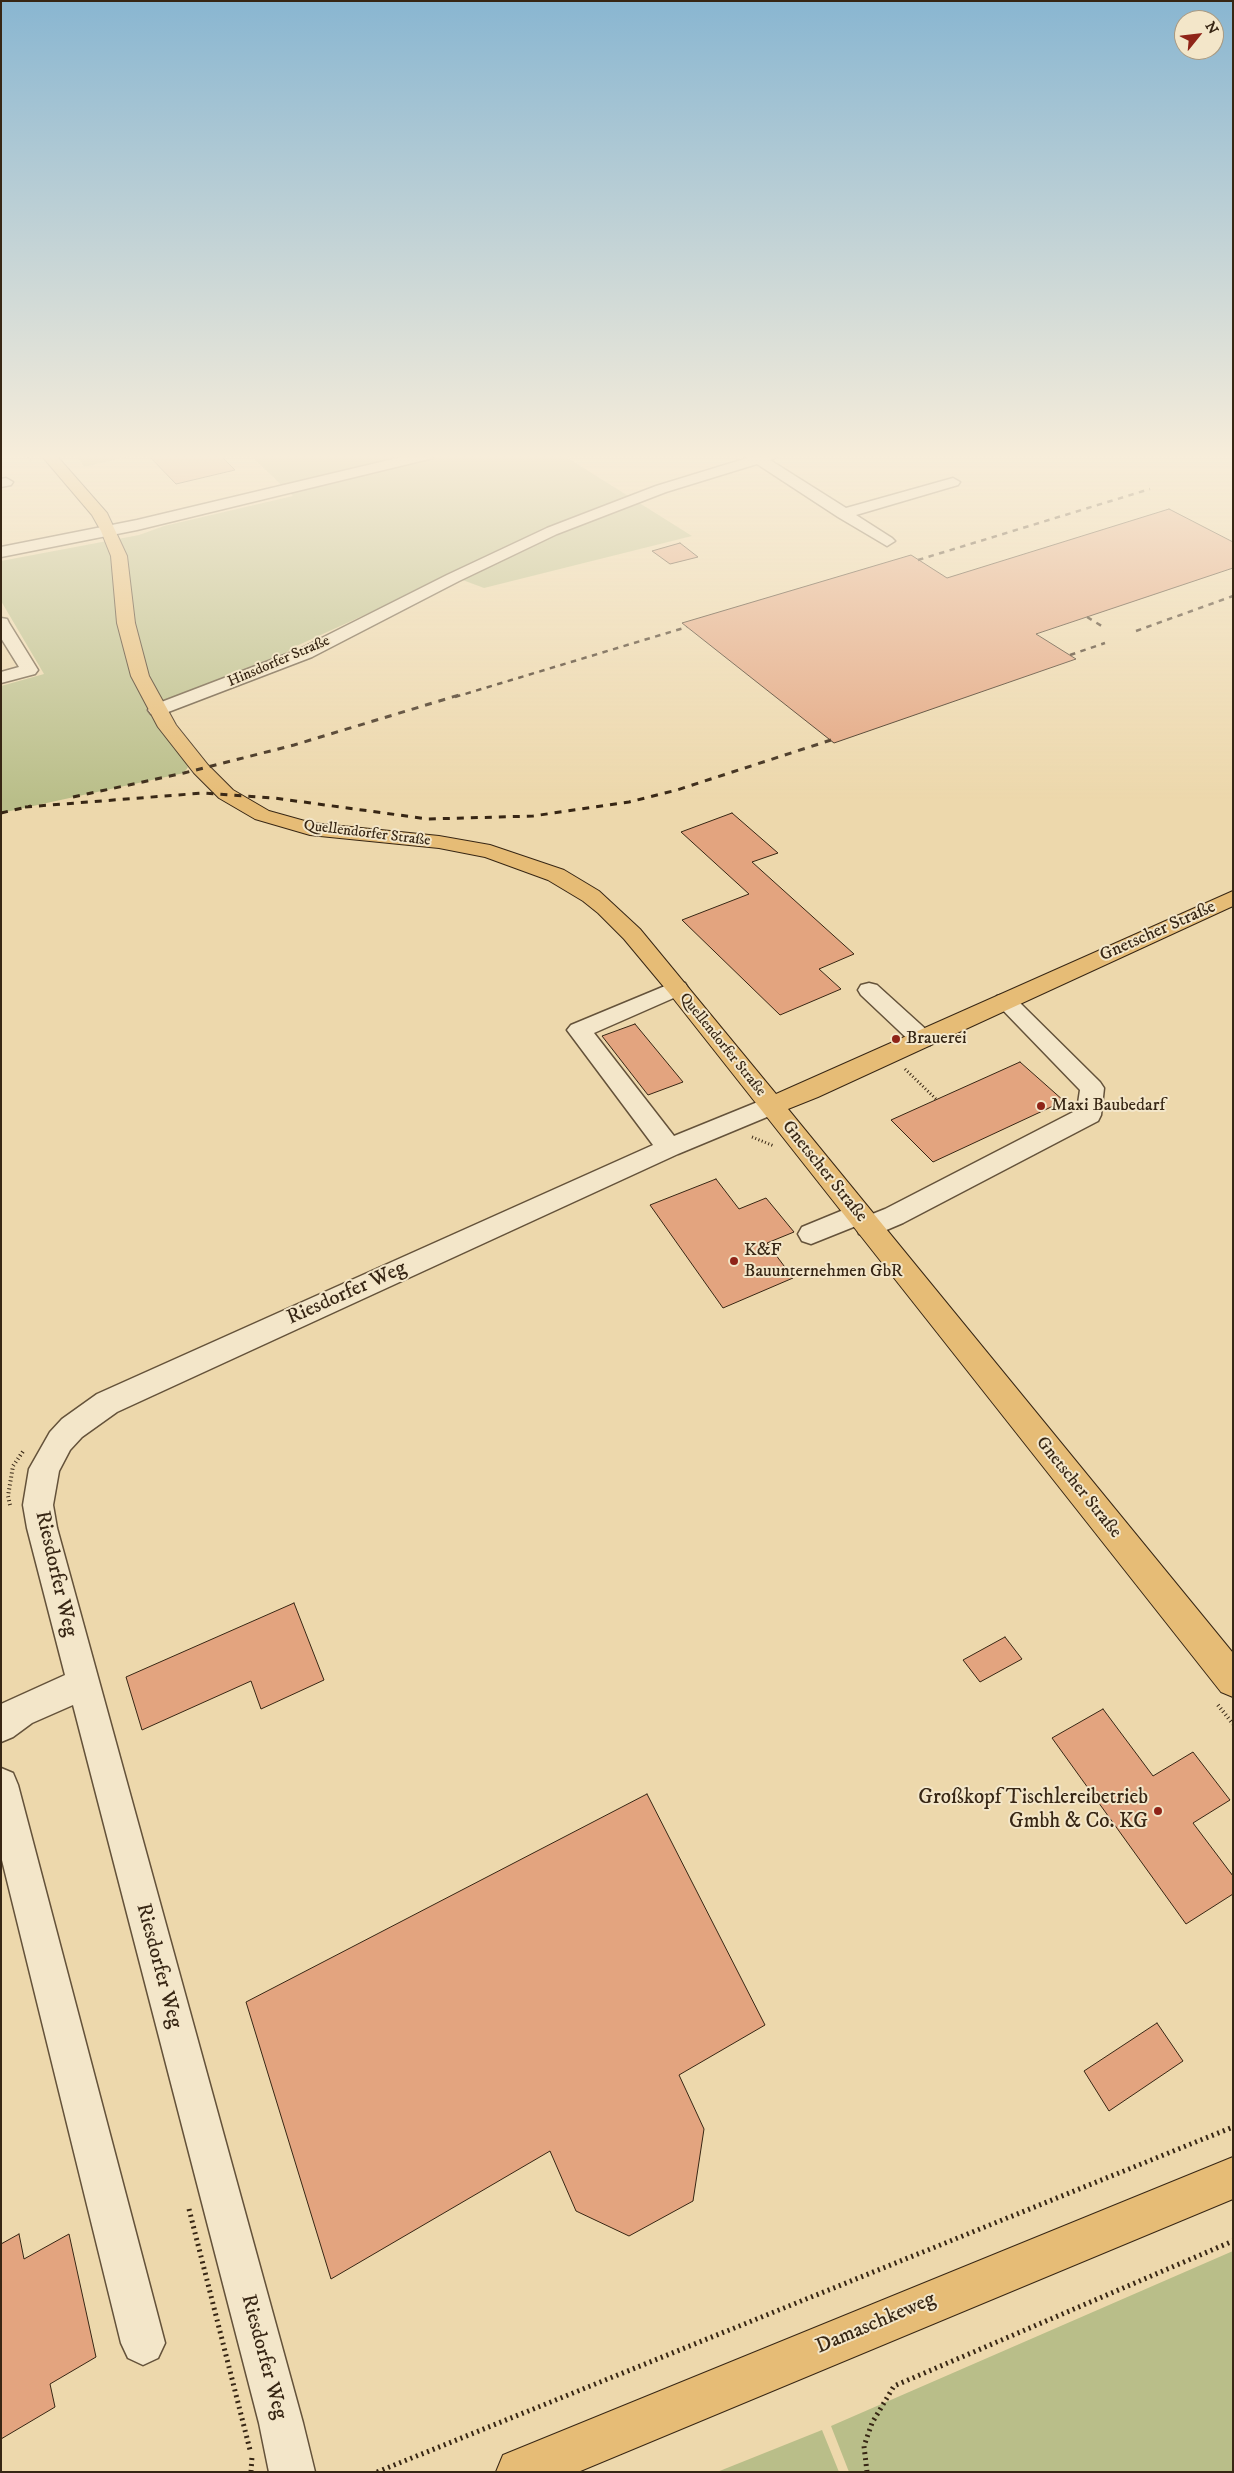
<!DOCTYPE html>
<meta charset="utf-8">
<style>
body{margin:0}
#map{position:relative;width:1234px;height:2473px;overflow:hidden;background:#edd8ac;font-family:"IM FELL DW Pica",serif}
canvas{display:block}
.frame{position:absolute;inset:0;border:2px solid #372614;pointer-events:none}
.north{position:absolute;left:1174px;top:10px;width:50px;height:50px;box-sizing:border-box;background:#f3e6c9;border:1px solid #a89981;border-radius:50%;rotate:61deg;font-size:14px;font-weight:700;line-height:20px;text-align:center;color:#372614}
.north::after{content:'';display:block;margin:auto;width:18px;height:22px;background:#8f2418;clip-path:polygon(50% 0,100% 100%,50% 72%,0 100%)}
</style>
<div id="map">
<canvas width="1234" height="2473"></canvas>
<div class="frame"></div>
<div class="north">N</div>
</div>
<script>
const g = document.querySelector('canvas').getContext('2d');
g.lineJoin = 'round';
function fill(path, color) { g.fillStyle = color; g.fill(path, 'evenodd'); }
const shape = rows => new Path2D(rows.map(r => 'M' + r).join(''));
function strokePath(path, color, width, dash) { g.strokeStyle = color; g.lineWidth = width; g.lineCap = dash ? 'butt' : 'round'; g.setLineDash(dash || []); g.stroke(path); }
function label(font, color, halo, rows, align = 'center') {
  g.font = font + ' "IM FELL DW Pica",serif'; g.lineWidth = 4; g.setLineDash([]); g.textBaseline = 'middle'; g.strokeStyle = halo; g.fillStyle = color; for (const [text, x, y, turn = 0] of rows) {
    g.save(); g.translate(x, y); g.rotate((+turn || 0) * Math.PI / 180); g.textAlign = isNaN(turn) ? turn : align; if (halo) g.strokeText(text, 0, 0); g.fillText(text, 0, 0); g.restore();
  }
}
fill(shape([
 [77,455,136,455,84,467],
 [250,455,563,455,692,536,484,588,460,579,404,597,292,648,277,660,147,709,188,767,184,773,1,813,1,686,44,674,1,601,1,561,139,535,164,526,293,496],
 [1233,2251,1233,2472,849,2472,831,2426],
 [822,2430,839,2472,717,2472]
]), '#b9be89');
const building = shape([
 [148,455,220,455,235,470,176,484,148,455],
 [1169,509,1233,542,1233,568,1036,634,1076,659,834,743,682,623,911,555,947,578,1169,509],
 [680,543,698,557,670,564,652,551,680,543],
 [732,813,778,853,752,862,854,954,819,969,841,989,780,1015,682,920,749,894,681,832,732,813],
 [635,1024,683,1082,648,1095,602,1036,635,1024],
 [1020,1062,1064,1101,933,1162,891,1120,1020,1062],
 [716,1179,739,1209,766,1198,794,1232,767,1243,793,1278,723,1308,650,1205,716,1179],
 [294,1603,324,1680,261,1709,251,1681,142,1730,126,1677,294,1603],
 [1005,1637,1022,1659,980,1682,963,1660,1005,1637],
 [1103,1709,1153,1776,1193,1752,1230,1800,1193,1823,1233,1876,1233,1894,1186,1924,1052,1738,1103,1709],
 [647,1794,765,2025,679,2075,704,2129,693,2201,629,2236,576,2211,550,2151,331,2279,246,2002,647,1794],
 [1157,2023,1183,2061,1109,2111,1084,2071,1157,2023],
 [19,2234,24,2259,69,2234,96,2357,50,2384,55,2407,1,2439,1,2244,19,2234]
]);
fill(building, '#e3a47f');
strokePath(building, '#372614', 1);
const minor = shape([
 [410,455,435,455,433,458,137,530,1,557,1,547,137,520,410,455],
 [780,455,770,460,846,508,953,478,960,482,958,485,856,515,892,538,895,541,887,546,838,517,757,464,666,492,557,534,459,581,312,657,163,714,151,714,148,710,151,706,300,649,447,575,547,528,656,486,757,455,780,455],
 [6,478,13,482,11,485,1,487,1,479,6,478],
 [1,618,7,619,9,623,38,670,35,674,1,683,1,672,19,667,1,638,1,618],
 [677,981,685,983,688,988,685,993,594,1033,674,1136,770,1097,779,1100,782,1106,779,1112,678,1154,117,1412,82,1437,70,1450,59,1471,53,1505,57,1528,303,2423,315,2472,269,2472,259,2423,73,1705,32,1723,13,1737,1,1742,1,1704,65,1675,27,1528,23,1505,29,1469,50,1432,62,1419,97,1394,653,1145,567,1030,571,1025,677,981],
 [869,983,877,985,930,1033,934,1039,930,1045,922,1047,914,1045,861,995,858,990,861,985,869,983],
 [1005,994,1013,996,1100,1082,1104,1088,1101,1115,1098,1121,903,1223,877,1234,868,1237,859,1234,856,1226,811,1244,802,1241,798,1234,802,1227,858,1204,867,1207,870,1215,885,1209,1077,1110,1080,1090,994,1001,997,996,1005,994],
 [1,1768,13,1773,18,1785,165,2343,158,2358,143,2365,128,2358,121,2343,1,1856,1,1768]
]);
const major = shape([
 [41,455,56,455,107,513,127,556,135,623,149,676,176,725,208,765,233,790,269,811,312,823,439,836,490,845,564,870,599,891,640,929,776,1094,1233,891,1233,906,818,1097,788,1109,1233,1653,1233,1697,1221,1692,669,993,624,939,598,913,583,901,548,880,485,857,439,848,310,835,255,819,219,798,194,773,158,727,131,676,117,623,111,556,101,531,92,515,41,455],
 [1233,2157,1233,2199,578,2472,496,2472,503,2455,1233,2157]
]);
strokePath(minor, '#64523a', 3);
strokePath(major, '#372614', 2);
strokePath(shape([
 [26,455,31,461]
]), '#372614', 2, [0.5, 1]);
strokePath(shape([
 [905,1069,937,1100],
 [752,1137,774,1146]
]), '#372614', 3, [1, 2.5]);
strokePath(shape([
 [10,1505,8,1496,13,1466,24,1450],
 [1218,1705,1233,1724]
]), '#372614', 4, [1, 3]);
strokePath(shape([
 [189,2209,250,2450],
 [251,2472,252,2456],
 [377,2472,1233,2127],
 [867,2472,864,2446,872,2423,894,2386,1233,2241]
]), '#372614', 5, [2, 4]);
fill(minor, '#f3e6c9');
fill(major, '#e6bc76');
strokePath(shape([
 [918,560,1150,489],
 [1087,617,1105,628],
 [1136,631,1233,596],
 [1070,655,1105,643],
 [455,697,687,627]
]), '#372614', 2.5, [5.5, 5.5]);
strokePath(shape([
 [73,797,184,773,294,745,459,695],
 [25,807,203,793,274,798,428,819,533,816,629,802,677,790,831,740],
 [1,813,31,806]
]), '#372614', 3, [7, 7]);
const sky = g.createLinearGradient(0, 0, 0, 801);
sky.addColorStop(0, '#89b6d1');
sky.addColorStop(0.57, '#f7edda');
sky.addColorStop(1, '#f7edda00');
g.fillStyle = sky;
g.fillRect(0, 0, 1234, 801);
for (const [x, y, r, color] of [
 [896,1039,5,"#8f2418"],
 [1041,1106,5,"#8f2418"],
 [734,1261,5,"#8f2418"],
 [1158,1811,5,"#8f2418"]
]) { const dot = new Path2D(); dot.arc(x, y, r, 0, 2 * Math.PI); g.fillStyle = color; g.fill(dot); strokePath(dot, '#f3e6c9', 2); }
label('15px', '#372614', '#f3e6c9', [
 ["Hinsdorfer Straße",279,662,-23],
 ["Quellendorfer Straße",367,834,7],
 ["Quellendorfer Straße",722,1045,51]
]);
label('18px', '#372614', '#f3e6c9', [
 ["Gnetscher Straße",1158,932,-24],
 ["Gnetscher Straße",824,1172,51],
 ["Gnetscher Straße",1078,1488,51]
]);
label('18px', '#372614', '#f3e6c9', [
 ["Brauerei",906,1039],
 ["Maxi Baubedarf",1051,1106],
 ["K&F",744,1251],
 ["Bauunternehmen GbR",744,1272]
], 'left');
label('21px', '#372614', '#f3e6c9', [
 ["Riesdorfer Weg",347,1294,-24],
 ["Riesdorfer Weg",55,1574,77],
 ["Riesdorfer Weg",158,1966,75],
 ["Damaschkeweg",876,2324,-23],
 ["Riesdorfer Weg",263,2357,75]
]);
label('21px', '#372614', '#f3e6c9', [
 ["Großkopf Tischlereibetrieb",1148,1799],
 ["Gmbh & Co. KG",1148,1823]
], 'right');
</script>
